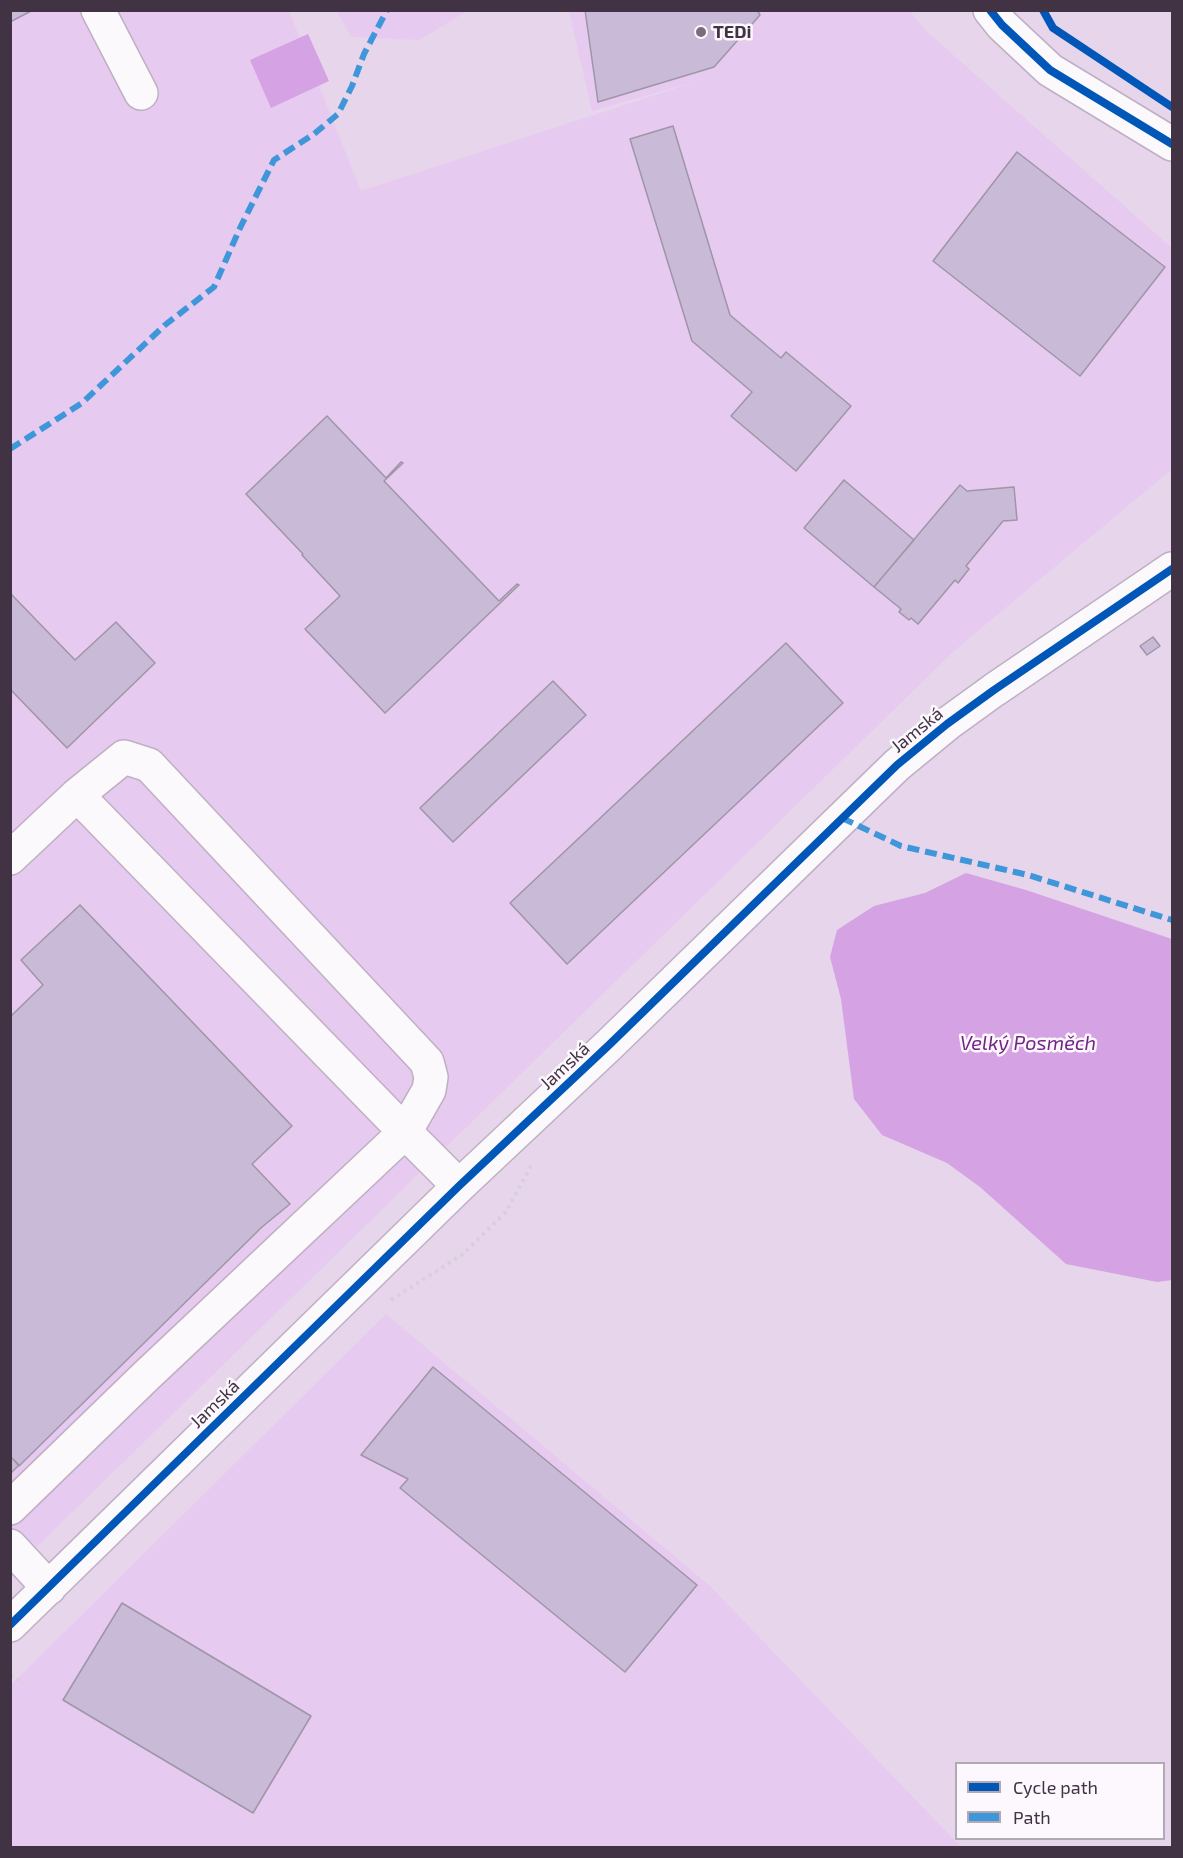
<!DOCTYPE html>
<meta charset="utf-8">
<style>
body{margin:0}
#map{position:relative;width:1183px;height:1858px;overflow:hidden;background:#e7d5ec;font-family:"Exo 2",sans-serif}
canvas{display:block}
.frame{position:absolute;inset:0;border:12px solid #413344;pointer-events:none}
.legend{position:absolute;left:955px;top:1762px;width:210px;height:78px;box-sizing:border-box;background:#fcf8fd;border:2px solid #b1a9b3;margin:0;padding:8px 10px;list-style:none;font-size:18px;color:#413344}
.legend li{display:flex;align-items:center;gap:12px;height:30px}
.legend b{width:30px;border:2px solid #b1a9b3}
</style>
<div id="map">
<canvas width="1183" height="1858"></canvas>
<div class="frame"></div>
<ul class="legend">
<li><b style="height:8px;background:#0057b8"></b>Cycle path</li>
<li><b style="height:8px;background:#3f97da"></b>Path</li>
</ul>
</div>
<script>
const g = document.querySelector('canvas').getContext('2d');
g.lineJoin = 'round';
function fill(path, color) { g.fillStyle = color; g.fill(path, 'evenodd'); }
const shape = rows => new Path2D(rows.map(r => 'M' + r).join(''));
function strokePath(path, color, width, dash) { g.strokeStyle = color; g.lineWidth = width; g.lineCap = dash ? 'butt' : 'round'; g.setLineDash(dash || []); g.stroke(path); }
function label(font, color, halo, rows, align = 'center') {
  g.font = font + ' "Exo 2",sans-serif'; g.lineWidth = 5; g.setLineDash([]); g.textBaseline = 'middle'; g.strokeStyle = halo; g.fillStyle = color; for (const [text, x, y, turn = 0] of rows) {
    g.save(); g.translate(x, y); g.rotate((+turn || 0) * Math.PI / 180); g.textAlign = isNaN(turn) ? turn : align; if (halo) g.strokeText(text, 0, 0); g.fillText(text, 0, 0); g.restore();
  }
}
fill(shape([
 [11,11,289,11,361,191,701,80,592,111,569,11,910,11,925,30,1172,248,1172,469,954,651,11,1572],
 [337,11,467,11,420,40,351,37],
 [386,1314,710,1586,961,1847,11,1848,11,1685]
]), '#e7caef');
fill(shape([
 [308,34,329,81,271,108,250,60],
 [966,873,1026,890,1172,939,1172,1280,1157,1282,1066,1264,980,1187,947,1163,882,1135,854,1099,841,999,830,957,837,930,874,906,925,893]
]), '#d5a2e3');
const building = shape([
 [10,10,33,10,10,22,10,10],
 [585,10,757,10,760,15,714,67,598,102,585,10],
 [673,126,730,315,781,358,786,352,851,406,796,471,731,416,752,392,692,341,630,139,673,126],
 [1017,152,1165,267,1080,376,933,261,1017,152],
 [327,416,386,478,401,462,403,463,384,481,499,601,517,584,519,585,385,713,305,629,340,596,302,555,303,554,246,494,327,416],
 [844,480,914,540,874,587,804,528,844,480],
 [960,485,967,491,1014,487,1017,520,1003,521,966,566,969,569,958,583,955,580,918,624,911,618,909,620,899,612,901,609,874,587,960,485],
 [11,594,75,660,116,622,155,663,67,748,10,689,11,594],
 [1153,637,1160,646,1147,655,1140,646,1153,637],
 [786,643,843,703,567,964,510,903,786,643],
 [553,681,586,715,453,842,420,808,553,681],
 [80,905,292,1126,252,1164,290,1204,262,1227,19,1466,10,1456,10,1017,43,985,21,960,80,905],
 [433,1367,697,1585,625,1672,400,1488,408,1479,361,1455,433,1367],
 [10,1456,19,1465,10,1474,10,1456],
 [122,1603,311,1716,253,1813,63,1700,122,1603]
]);
fill(building, '#c9bbd7');
strokePath(building, '#9f95a7', 1.5);
const minor = shape([
 [98,10,141,93],
 [990,10,1002,25,1050,70,1172,144],
 [10,858,77,795,124,757,149,765,427,1062,431,1077,429,1090,405,1132,459,1186],
 [10,1508,145,1377,405,1132,77,795],
 [10,1546,49,1588],
 [10,1625,459,1186,609,1045,897,765,947,724,994,690,1172,569]
]);
strokePath(minor, '#beb0c2', 36);
strokePath(shape([
 [391,1300,463,1254,506,1212,533,1162],
 [10,1675,24,1683]
]), '#d6d1d8', 4, [3, 4.5]);
strokePath(minor, '#fbf9fc', 33);
strokePath(shape([
 [10,449,82,403,165,325,214,287,240,228,274,160,314,134,338,114,352,86,364,54,387,10],
 [842,818,901,846,1028,875,1172,920]
]), '#3f97da', 6, [12, 6]);
strokePath(shape([
 [990,10,1002,25,1050,70,1172,144],
 [1043,10,1053,28,1172,107],
 [10,1625,459,1186,609,1045,897,765,947,724,994,690,1172,569]
]), '#0057b8', 8);
for (const [x, y, r, color] of [
 [701,32,6,"#7b6c7f"]
]) { const dot = new Path2D(); dot.arc(x, y, r, 0, 2 * Math.PI); g.fillStyle = color; g.fill(dot); strokePath(dot, '#fcf8fd', 2); }
label('bold 18px', '#413344', '#fcf8fd', [
 ["TEDi",713,32]
], 'left');
label('18px', '#413344', '#fcf8fd', [
 ["Jamská",917,730,-39],
 ["Jamská",565,1066,-43],
 ["Jamská",215,1404,-44]
]);
label('italic 20px', '#732587', '#fcf8fd', [
 ["Velký Posměch",1028,1043]
]);
</script>
